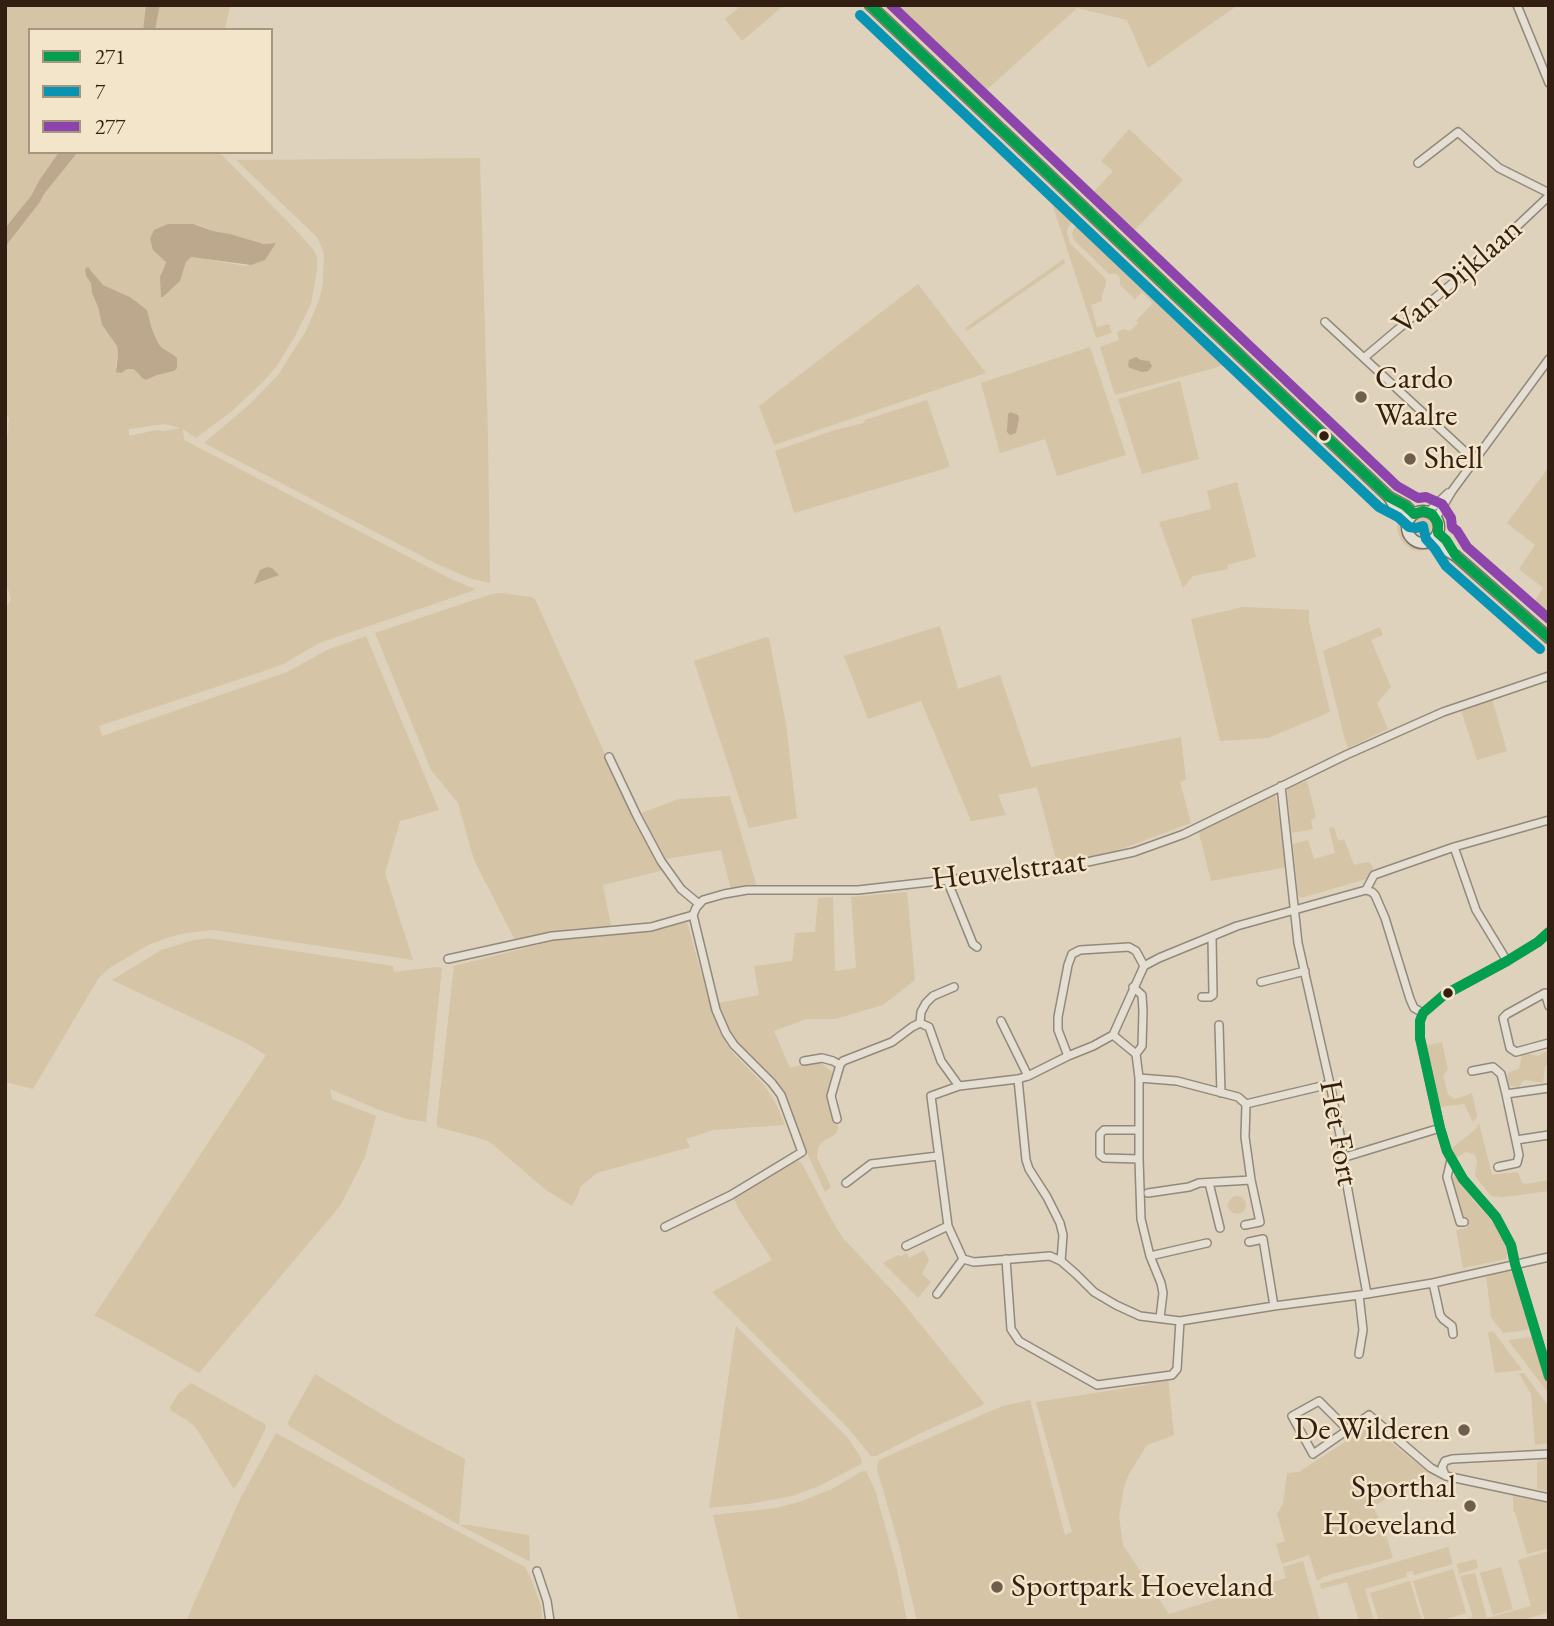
<!DOCTYPE html>
<style>
body{margin:0}
#map{position:relative;width:1554px;height:1626px;overflow:hidden;background:#ded2bc;font-family:"EB Garamond",serif}
canvas{display:block}
.frame{position:absolute;inset:0;border:7px solid #331f12;pointer-events:none}
.legend{position:absolute;left:28px;top:28px;width:245px;height:126px;box-sizing:border-box;background:#f3e5ca;border:2px solid #a69680;margin:0;padding:9px 12px;list-style:none;font-size:21px;color:#331f12}
.legend li{display:flex;align-items:center;gap:14px;height:35px}
.legend b{width:35px;border:2px solid #a69680}
</style>
<div id="map">
<canvas width="1554" height="1626"></canvas>
<div class="frame"></div>
<ul class="legend">
<li><b style="height:9px;background:#039f4e"></b>271</li>
<li><b style="height:9px;background:#0894b2"></b>7</li>
<li><b style="height:9px;background:#8e44ad"></b>277</li>
</ul>
</div>
<script>
const g = document.querySelector('canvas').getContext('2d');
g.lineJoin = 'round';
function fill(path, color) { g.fillStyle = color; g.fill(path, 'evenodd'); }
const shape = rows => new Path2D(rows.map(r => 'M' + r).join(''));
function strokePath(path, color, width, dash) { g.strokeStyle = color; g.lineWidth = width; g.lineCap = dash ? 'butt' : 'round'; g.setLineDash(dash || []); g.stroke(path); }
function label(font, color, halo, rows, align = 'center') {
  g.font = font + ' "EB Garamond",serif'; g.lineWidth = 5; g.setLineDash([]); g.textBaseline = 'middle'; g.strokeStyle = halo; g.fillStyle = color; for (const [text, x, y, turn = 0] of rows) {
    g.save(); g.translate(x, y); g.rotate((+turn || 0) * Math.PI / 180); g.textAlign = isNaN(turn) ? turn : align; if (halo) g.strokeText(text, 0, 0); g.fillText(text, 0, 0); g.restore();
  }
}
fill(shape([
 [5,5,146,5,143,30,30,30,30,152,59,152,40,179,31,196,5,228],
 [160,5,230,5,225,30,155,30],
 [742,5,784,5,742,41,725,19],
 [888,5,1238,5,1148,68,1127,20,1077,8,981,95],
 [1129,129,1183,180,1129,236,1089,197,1113,171,1101,161],
 [78,152,219,152,293,227,313,249,317,257,317,270,311,304,294,338,276,367,263,382,232,411,196,438,183,429,184,440,449,578,475,589,472,591,319,643,283,664,267,670,99,726,102,736,287,672,327,650,366,636,439,810,400,821,385,873,413,960,213,930,185,933,170,937,148,945,108,969,98,979,33,1089,5,1082,5,610,11,599,8,589,5,587,5,443,7,440,9,419,5,412,5,247,40,202,44,194],
 [180,224,201,226,213,231,230,234,264,244,275,243,247,266,191,257,186,261,180,281,163,297,161,273,166,262,164,259,157,254],
 [91,269,97,280,103,285,130,297,147,310,152,329,158,343,162,348,172,354,174,371,157,375,146,380,142,378,137,372,133,369,115,368,118,354,117,346,102,325,98,307,92,293],
 [164,424,181,428,164,431,157,430,129,436,129,429],
 [480,158,488,436,490,583,469,578,437,564,204,443,250,404,278,375,306,331,319,300,323,284,324,253,317,237,236,160],
 [1051,192,1077,217,1068,227,1067,232,1070,243,1106,279,1106,285,1102,295,1102,301,1091,305,1097,327,1109,324,1112,333,1096,338,1051,200],
 [1082,221,1171,308,1168,312,1176,320,1179,319,1225,363,1218,367,1115,395,1100,347,1119,340,1117,332,1124,329,1130,331,1138,323,1136,321,1153,303,1142,292,1135,299,1120,285,1120,278,1117,274,1109,274,1074,240,1072,234,1074,228],
 [1064,259,1065,263,967,331,965,328],
 [918,284,986,373,774,445,759,406],
 [1090,347,1126,455,1057,476,1045,439,1000,453,981,383],
 [1180,381,1199,459,1142,474,1118,399],
 [927,400,950,467,794,513,775,451,835,430,864,423,865,420],
 [1549,467,1549,623,1531,607,1543,588,1519,569,1535,545,1507,523],
 [1237,482,1256,557,1227,565,1228,569,1193,576,1183,588,1159,522,1211,509,1207,491],
 [1399,516,1403,519,1405,537,1410,541,1425,546,1430,546,1433,549,1420,551,1413,550,1405,545,1400,538,1397,530],
 '1414 526a9 9 0 1 1 18 0a9 9 0 1 1-18 0Z',
 [500,593,531,597,535,599,618,783,664,870,603,885,611,926,569,929,515,940,474,860,458,803,431,770,375,633,492,594],
 [1243,607,1309,610,1309,622,1330,712,1268,738,1220,741,1191,619],
 [940,626,958,689,1000,675,1031,767,1181,737,1186,780,1180,782,1191,823,1108,854,1057,863,1037,787,998,795,1006,815,971,821,921,701,868,719,844,656],
 [1380,627,1383,635,1371,640,1391,687,1377,703,1388,729,1348,748,1345,740,1323,651],
 [766,637,769,638,786,724,797,818,749,828,694,661],
 [1492,699,1507,751,1477,760,1461,710],
 [1307,781,1316,817,1311,820,1313,829,1292,833,1287,793,1288,787],
 [1275,793,1287,867,1211,881,1198,829],
 [730,796,757,887,731,889,721,850,665,859,641,813,679,799],
 [1334,827,1338,841,1344,839,1354,865,1366,862,1371,863,1373,869,1366,879,1301,898,1298,895,1293,844,1308,840,1314,859,1335,853,1329,828],
 [907,892,915,980,883,1005,835,1019,806,1019,774,1031,790,1068,811,1062,820,1062,832,1072,833,1078,828,1095,838,1128,836,1134,822,1142,818,1148,817,1157,831,1187,825,1192,803,1144,789,1103,781,1090,760,1066,738,1045,727,1029,719,1003,759,995,754,966,792,961,795,933,815,932,818,898,833,897,835,971,856,968,851,897],
 [687,922,707,994,719,1031,732,1052,765,1086,776,1104,785,1125,713,1130,686,1139,690,1147,597,1173,580,1187,579,1193,572,1206,546,1190,490,1142,479,1138,437,1127,437,1120,454,966,565,938,647,930],
 [208,938,393,966,394,972,436,967,442,968,426,1122,407,1119,377,1109,330,1089,332,1099,376,1116,365,1157,340,1206,199,1373,102,1319,94,1316,266,1055,244,1042,112,980,161,950,194,940],
 [1442,1042,1448,1070,1443,1075,1448,1094,1454,1099,1459,1098,1472,1093,1477,1115,1476,1119,1473,1122,1464,1104,1440,1107,1426,1046],
 [1549,1050,1549,1064,1545,1066,1543,1083,1525,1080,1523,1081,1519,1087,1509,1086,1507,1081,1508,1073,1519,1069,1522,1055,1525,1053,1538,1056],
 [1479,1123,1492,1175,1518,1172,1522,1183,1527,1184,1549,1180,1549,1191,1504,1197,1491,1196,1475,1176,1477,1160,1474,1154,1466,1152,1456,1158,1452,1148,1476,1129],
 [795,1160,801,1162,835,1226,844,1239,900,1299,984,1403,983,1405,919,1434,876,1456,871,1456,848,1428,712,1292,772,1260,738,1208,734,1198],
 [1455,1175,1473,1200,1495,1224,1506,1246,1507,1259,1463,1268,1456,1230,1467,1228,1468,1222,1461,1216,1452,1182,1452,1178],
 '1228 1205a9 9 0 1 1 18 0a9 9 0 1 1-18 0Z',
 [924,1250,929,1260,922,1274,931,1282,918,1298,883,1263,898,1255,900,1257,906,1253,909,1258],
 [1511,1269,1529,1328,1527,1330,1503,1333,1491,1317,1486,1275],
 [736,1326,848,1438,860,1456,862,1461,861,1464,819,1486,792,1496,748,1504,709,1508],
 [1493,1331,1522,1370,1495,1373,1488,1332],
 [1532,1337,1549,1390,1549,1394,1508,1340],
 [1524,1373,1549,1407,1549,1443,1535,1445,1531,1394,1519,1374],
 [315,1374,396,1423,465,1459,459,1525,469,1525,529,1535,530,1559,529,1561,459,1525,368,1473,289,1426,288,1422],
 [1168,1379,1174,1435,1147,1445,1129,1474,1124,1487,1119,1517,1123,1545,1169,1614,1286,1578,1283,1567,1303,1561,1320,1621,917,1621,900,1549,877,1469,879,1460,986,1413,1003,1406,1030,1400,1065,1535,1072,1532,1036,1402,1140,1386],
 [191,1383,265,1424,266,1428,240,1480,234,1489,196,1428,187,1420,171,1411,170,1407,178,1394],
 [1371,1425,1400,1450,1428,1471,1373,1507,1383,1526,1393,1558,1325,1576,1317,1581,1309,1555,1282,1564,1276,1544,1285,1541,1277,1514,1283,1504,1287,1473,1299,1472],
 [276,1433,363,1481,525,1567,530,1576,541,1606,542,1621,186,1621,240,1499],
 [1549,1459,1549,1491,1537,1489,1537,1462],
 [866,1471,875,1490,897,1569,907,1621,739,1621,713,1515,776,1508,799,1502,832,1489,861,1472],
 [1513,1496,1549,1503,1549,1548,1527,1554,1515,1512,1513,1511],
 [1448,1547,1453,1564,1414,1575,1412,1571,1406,1573,1407,1577,1365,1589,1374,1621,1359,1621,1347,1582,1321,1589,1320,1584],
 [1549,1551,1549,1612,1520,1621,1460,1621,1473,1617,1460,1576,1475,1573,1487,1618,1531,1606,1518,1560],
 [1476,1559,1478,1568,1459,1574,1457,1564],
 [1501,1567,1513,1609,1493,1615,1480,1573],
 [1453,1569,1466,1613,1440,1621,1425,1621,1413,1581],
 [1410,1581,1422,1621,1379,1621,1370,1593]
]), '#d5c4a5');
fill(shape([
 [146,5,160,5,155,30,143,30],
 [59,152,78,152,44,194,40,202,5,247,5,228,31,196,40,179],
 [168,224,193,224,213,231,230,234,264,244,276,243,265,260,251,265,191,257,186,262,180,281,163,297,161,297,160,277,166,262,153,250,150,239,154,230],
 [88,267,103,285,130,297,147,310,152,329,158,343,162,348,172,354,177,358,177,368,174,371,157,375,146,380,142,378,137,372,133,369,127,369,121,373,116,372,118,354,117,346,102,325,98,307,92,293,91,283,86,276,85,269],
 [1136,357,1141,360,1149,361,1152,366,1151,368,1148,371,1142,372,1130,368,1128,366,1129,360],
 [1010,412,1018,415,1019,419,1016,433,1010,435,1007,432,1008,414],
 [267,567,272,568,279,575,254,584,260,570]
]), '#bca98d');
const minor = shape([
 [1517,5,1549,83],
 [1418,163,1458,132,1499,168,1549,193],
 [1325,322,1474,460],
 [1365,357,1493,249,1549,196],
 [1428,512,1448,493],
 [1436,518,1452,491,1549,359],
 [609,757,637,816,661,861,681,889,699,904],
 [1281,786,1298,943,1330,1084,1342,1145,1342,1158,1367,1294],
 [1454,847,1476,910,1507,961],
 [947,880,973,944,977,947],
 [1366,890,1374,875,1454,847,1549,820],
 [693,915,696,908,703,900,724,894,747,890,858,890,1064,867,1134,852,1184,834,1346,755,1443,712,1549,676],
 [1549,932,1538,942,1507,961,1444,995,1423,1013,1420,1021,1420,1038,1440,1128,1447,1151,1463,1179,1496,1217,1511,1245,1515,1264,1549,1377],
 [448,959,552,936,651,927,693,915],
 [1261,982,1305,971],
 [1133,987,1142,995,1143,1011,1142,1046,1136,1054,1139,1078,1139,1159,1141,1219,1150,1256,1161,1283,1163,1293,1160,1318],
 [1202,997,1210,997,1213,995,1212,937],
 [1549,1006,1545,993,1507,1014,1503,1018,1510,1048,1516,1052,1549,1043],
 [1423,1013,1414,1008,1410,999,1385,918,1375,895,1372,892,1366,890,1237,926,1159,958,1144,966,1113,1035,1093,1046,1068,1056,1028,1076,1018,1079,959,1086,931,1096,948,1226,963,1259,974,1262,1050,1256,1061,1261,1076,1274,1094,1292,1116,1305,1140,1316,1180,1321,1274,1306,1367,1294,1433,1283,1549,1257],
 [1001,1021,1028,1076],
 [920,1023,921,1012,926,1003,933,996,954,987],
 [1219,1025,1221,1093],
 [1113,1035,1136,1054],
 [1068,1056,1058,1030,1058,1017,1068,965,1072,954,1080,950,1129,947,1136,951,1144,966],
 [804,1061,822,1058,833,1061,840,1065],
 [1472,1071,1493,1067,1501,1074,1506,1094,1549,1088],
 [1139,1078,1177,1081,1238,1097,1246,1104,1330,1084],
 [1018,1079,1026,1160,1029,1169,1047,1197,1060,1223,1063,1235,1061,1261],
 [837,1119,831,1096,840,1065,843,1061,892,1042,912,1027,920,1023,929,1027,941,1061,959,1086],
 [1139,1130,1104,1130,1100,1134,1100,1155,1104,1158,1139,1159],
 [1516,1140,1549,1135],
 [1342,1158,1440,1128],
 [1451,1160,1447,1177,1460,1222,1464,1222],
 [1498,1167,1517,1163,1519,1155,1506,1094],
 [846,1183,871,1164,938,1156],
 [1209,1183,1220,1228],
 [1148,1193,1189,1187,1199,1183,1251,1180],
 [1245,1225,1260,1222,1251,1180,1245,1137,1246,1104],
 [665,1227,731,1195,802,1152,781,1095,772,1083,734,1045,726,1033,716,1010,693,915],
 [1249,1242,1263,1239,1274,1306],
 [906,1246,948,1226],
 [1150,1256,1207,1243],
 [1006,1259,1011,1329,1019,1341,1097,1385,1172,1375,1177,1369,1180,1321],
 [1433,1283,1440,1315,1443,1319,1452,1326,1453,1334],
 [937,1294,963,1259],
 [1359,1295,1363,1330,1359,1354],
 [1348,1430,1319,1401,1292,1416,1313,1454,1369,1415,1431,1468,1446,1476,1549,1498],
 [1445,1475,1442,1467,1445,1461,1452,1459,1549,1454],
 [537,1571,547,1601,550,1621]
]);
const secondary = shape([
 [870,5,1389,497,1406,506,1414,514],
 [1389,497,1399,514,1408,522],
 '1407 527a16 16 0 1 1 32 0a16 16 0 1 1-32 0Z',
 [1430,541,1456,556,1549,638]
]);
strokePath(minor, '#92897b', 10);
strokePath(secondary, '#7a7165', 13);
strokePath(minor, '#e5dfd3', 7);
strokePath(secondary, '#e5dfd3', 10);
strokePath(shape([
 [870,5,1389,497,1406,506,1414,514,1423,511,1432,514,1438,523,1438,533,1446,540,1456,556,1549,638],
 [1549,932,1538,942,1507,961,1444,995,1423,1013,1420,1021,1420,1038,1440,1128,1447,1151,1463,1179,1496,1217,1511,1245,1515,1264,1549,1376]
]), '#039f4e', 10);
strokePath(shape([
 [860,15,1379,507,1398,517,1409,527,1416,528,1423,526,1426,539,1435,549,1446,566,1540,649]
]), '#0894b2', 10);
strokePath(shape([
 [891,5,1397,486,1418,498,1426,497,1442,504,1451,518,1452,527,1457,531,1467,547,1549,619]
]), '#8e44ad', 10);
for (const [x, y, r, color] of [
 [1361,397,7,"#6f5e4e"],
 [1324,436,6,"#331f12"],
 [1410,459,7,"#6f5e4e"],
 [1448,993,6,"#331f12"],
 [1464,1430,7,"#6f5e4e"],
 [1470,1506,7,"#6f5e4e"],
 [997,1587,7,"#6f5e4e"]
]) { const dot = new Path2D(); dot.arc(x, y, r, 0, 2 * Math.PI); g.fillStyle = color; g.fill(dot); strokePath(dot, '#f3e5ca', 2.5); }
label('32px', '#331f12', '#f3e5ca', [
 ["Van Dijklaan",1458,277,-41],
 ["Heuvelstraat",1009,871,-7],
 ["Het Fort",1338,1133,80]
]);
label('32px', '#331f12', '#f3e5ca', [
 ["Cardo",1375,379],
 ["Waalre",1375,416],
 ["Shell",1424,459],
 ["De Wilderen",1450,1430,"right"],
 ["Sporthal",1456,1488,"right"],
 ["Hoeveland",1456,1525,"right"],
 ["Sportpark Hoeveland",1011,1587]
], 'left');
</script>
